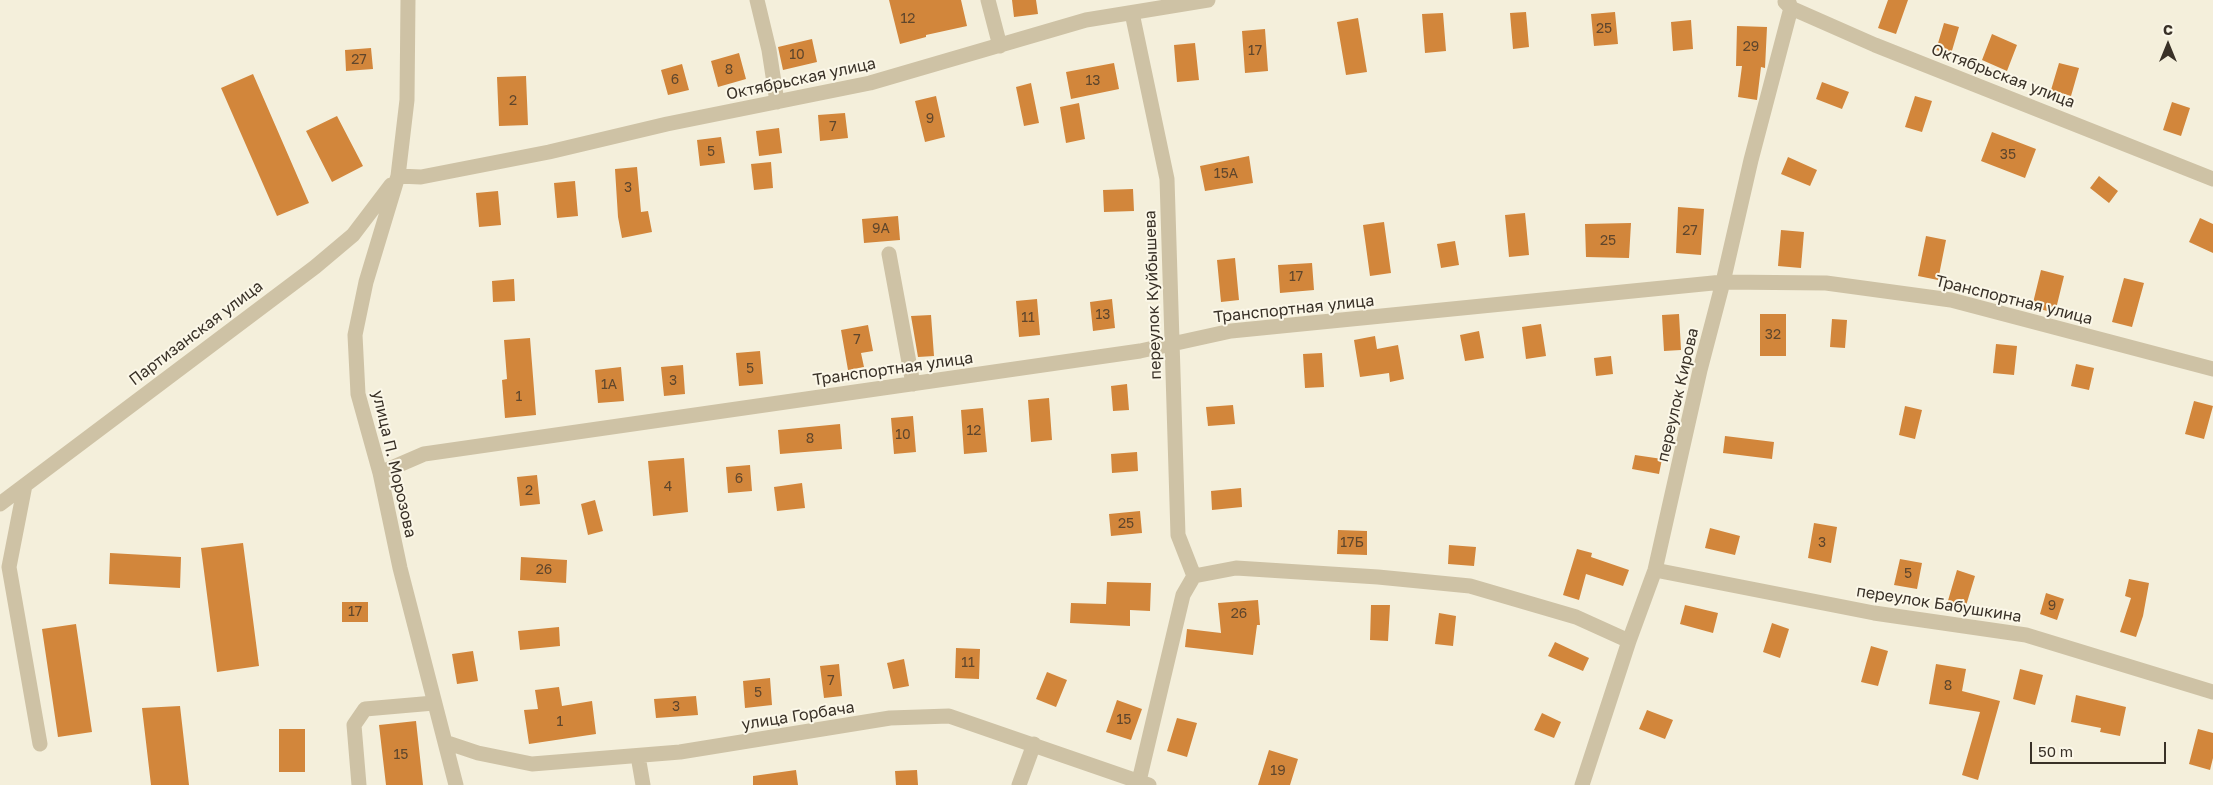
<!DOCTYPE html>
<meta charset="utf-8">
<style>
body{margin:0}
#map{position:relative;width:2213px;height:785px;overflow:hidden;background:#f4efdb;font-family:"Golos Text",sans-serif}
canvas{display:block}
.north{position:absolute;left:2143px;top:20px;width:50px;height:50px;-webkit-text-stroke:4px #fbf7e8;paint-order:stroke;rotate:0deg;font-size:14px;font-weight:700;line-height:20px;text-align:center;color:#393127}
.north::after{content:'';display:block;margin:auto;width:18px;height:22px;background:#393127;clip-path:polygon(50% 0,100% 100%,50% 72%,0 100%)}
.scale{position:absolute;left:2030px;top:742px;width:136px;height:22px;box-sizing:border-box;border:2px solid #393127;border-top:0;padding-left:6px;font-size:15px;line-height:18px;white-space:nowrap;color:#393127;-webkit-text-stroke:4px #fbf7e8;paint-order:stroke}
</style>
<div id="map">
<canvas width="2213" height="785"></canvas>
<div class="north">С</div>
<div class="scale">50 m</div>
</div>
<script>
const g = document.querySelector('canvas').getContext('2d');
g.lineJoin = 'round';
function fill(path, color) { g.fillStyle = color; g.fill(path, 'evenodd'); }
const shape = rows => new Path2D(rows.map(r => 'M' + r).join(''));
function strokePath(path, color, width, dash) { g.strokeStyle = color; g.lineWidth = width; g.lineCap = dash ? 'butt' : 'round'; g.setLineDash(dash || []); g.stroke(path); }
function label(font, color, halo, rows, align = 'center') {
  g.font = font + ' "Golos Text",sans-serif'; g.lineWidth = 4; g.setLineDash([]); g.textBaseline = 'middle'; g.strokeStyle = halo; g.fillStyle = color; for (const [text, x, y, turn = 0] of rows) {
    g.save(); g.translate(x, y); g.rotate((+turn || 0) * Math.PI / 180); g.textAlign = isNaN(turn) ? turn : align; if (halo) g.strokeText(text, 0, 0); g.fillText(text, 0, 0); g.restore();
  }
}
fill(shape([
 [889,0,961,0,967,26,926,35,926,37,900,44],
 [1012,0,1036,0,1038,14,1014,17],
 [1888,0,1908,0,1896,34,1878,28],
 [1526,12,1529,47,1513,49,1510,13],
 [1615,12,1618,44,1594,46,1591,14],
 [1443,13,1446,51,1425,53,1422,14],
 [1358,18,1367,72,1346,75,1337,22],
 [1691,20,1693,49,1673,51,1671,22],
 [1944,23,1959,27,1951,54,1936,50],
 [1737,26,1767,27,1765,68,1761,67,1757,100,1738,97,1742,66,1736,66],
 [1265,29,1268,71,1245,73,1242,31],
 [1992,34,2017,45,2007,71,1982,60],
 [812,39,817,62,783,70,778,47],
 [1195,43,1199,80,1177,82,1174,45],
 [371,48,373,69,346,71,345,50],
 [739,53,746,79,718,87,711,61],
 [1114,63,1119,89,1071,99,1066,72],
 [2059,63,2079,68,2071,96,2051,90],
 [682,64,689,90,668,95,661,70],
 [253,74,309,203,277,216,221,88],
 [526,76,528,125,499,126,497,77],
 [1822,82,1849,92,1842,109,1816,99],
 [1031,83,1039,123,1024,126,1016,87],
 [936,96,945,137,925,142,915,101],
 [1915,96,1932,101,1922,132,1905,127],
 [2172,102,2190,108,2181,136,2163,130],
 [1079,103,1085,139,1066,143,1060,107],
 [845,113,848,138,820,141,818,115],
 [337,116,363,166,332,182,306,131],
 [779,128,782,153,759,156,756,131],
 [1992,132,2036,149,2025,178,1981,161],
 [721,137,725,163,700,166,697,140],
 [1249,156,1253,183,1205,191,1200,166],
 [1788,157,1817,170,1810,186,1781,174],
 [771,162,773,188,754,190,751,164],
 [637,167,641,212,648,211,652,232,622,238,618,217,615,169],
 [2099,176,2118,191,2109,203,2090,188],
 [575,181,578,216,557,218,554,183],
 [1133,189,1134,211,1104,212,1103,190],
 [498,191,501,225,479,227,476,193],
 [1678,207,1704,209,1701,255,1676,253],
 [1525,213,1529,255,1509,257,1505,215],
 [898,216,900,240,864,243,862,219],
 [2200,218,2213,224,2213,253,2189,242],
 [1384,222,1391,273,1370,276,1363,225],
 [1631,223,1629,258,1586,257,1585,224],
 [1781,230,1804,232,1801,268,1778,266],
 [1926,236,1946,240,1938,280,1918,276],
 [1455,241,1459,265,1441,268,1437,244],
 [1235,258,1239,300,1221,302,1217,260],
 [1312,263,1314,290,1280,293,1278,265],
 [2041,270,2064,276,2055,313,2032,307],
 [2124,278,2144,283,2132,327,2112,322],
 [514,279,515,301,493,302,492,281],
 [1037,299,1040,335,1019,337,1016,301],
 [1112,299,1115,328,1093,331,1090,302],
 [1679,314,1681,350,1664,351,1662,315],
 [1760,314,1786,314,1786,356,1760,356],
 [931,315,934,356,918,357,911,316],
 [1832,319,1847,320,1845,348,1830,347],
 [1541,324,1546,356,1526,359,1522,327],
 [868,325,873,351,861,353,864,367,848,370,841,330],
 [1479,331,1484,358,1465,361,1460,335],
 [1375,336,1377,349,1398,345,1404,379,1390,382,1389,373,1360,377,1354,340],
 [530,338,536,415,505,418,502,380,507,379,504,340],
 [1996,344,2017,346,2014,375,1993,373],
 [760,351,763,384,739,386,736,353],
 [1322,353,1324,387,1305,388,1303,354],
 [1611,356,1613,374,1596,376,1594,358],
 [2076,364,2094,368,2089,390,2071,386],
 [683,365,685,394,664,396,661,367],
 [621,367,624,401,598,403,595,370],
 [1127,384,1129,410,1113,411,1111,386],
 [1049,398,1052,440,1031,442,1028,400],
 [2194,401,2213,406,2204,439,2185,434],
 [1233,405,1235,424,1208,426,1206,407],
 [1905,406,1922,410,1915,439,1899,435],
 [983,408,987,452,964,454,961,410],
 [913,416,916,452,894,454,891,418],
 [840,424,842,449,780,454,778,430],
 [1725,436,1774,442,1772,459,1723,453],
 [1137,452,1138,471,1112,473,1111,454],
 [1635,455,1662,459,1659,474,1632,469],
 [684,458,688,512,653,516,648,461],
 [750,465,752,491,728,493,726,467],
 [537,475,540,504,520,506,517,477],
 [802,483,805,508,777,511,774,487],
 [1241,488,1242,507,1212,510,1211,491],
 [595,500,603,531,588,535,581,504],
 [1140,511,1142,533,1111,536,1109,514],
 [1814,523,1837,527,1831,563,1808,558],
 [1710,528,1740,536,1735,555,1705,548],
 [1338,530,1367,531,1367,555,1337,554],
 [243,543,259,666,217,672,201,548],
 [1449,545,1476,547,1474,566,1448,564],
 [1577,549,1592,553,1591,557,1629,570,1623,586,1586,574,1579,600,1563,595],
 [110,553,181,557,180,588,109,584],
 [521,557,567,560,566,583,520,580],
 [1900,559,1922,563,1917,589,1894,585],
 [1957,570,1975,576,1965,609,1947,604],
 [2129,579,2149,583,2143,616,2136,637,2120,632,2131,598,2125,596],
 [1107,582,1151,583,1150,611,1130,610,1130,626,1070,623,1071,603,1106,604],
 [2046,593,2064,599,2057,620,2040,614],
 [1258,600,1260,625,1257,625,1253,655,1185,647,1187,629,1221,633,1218,603],
 [342,602,368,602,368,622,342,622],
 [1371,605,1390,605,1388,641,1370,640],
 [1685,605,1718,613,1713,633,1680,624],
 [1439,613,1456,616,1453,646,1435,644],
 [1772,623,1789,629,1780,658,1763,652],
 [76,624,92,732,58,737,42,629],
 [559,627,560,646,520,650,518,631],
 [1555,642,1589,658,1583,671,1548,656],
 [1871,646,1888,651,1878,686,1861,682],
 [956,648,980,649,979,679,955,678],
 [473,651,478,681,457,684,452,654],
 [904,659,909,686,893,689,887,663],
 [839,664,842,696,824,698,820,666],
 [1936,664,1966,669,1962,691,2000,701,1978,780,1962,775,1980,712,1929,704],
 [2020,669,2043,675,2035,705,2013,699],
 [1047,672,1067,680,1056,707,1036,699],
 [770,678,772,705,745,708,743,681],
 [559,687,562,706,592,701,596,734,529,744,524,710,538,709,535,690],
 [2076,695,2126,707,2120,736,2100,732,2101,728,2071,722],
 [696,696,698,715,656,718,654,699],
 [1117,700,1142,709,1131,740,1106,732],
 [180,706,189,785,151,785,142,708],
 [1647,710,1673,720,1665,739,1639,729],
 [1542,713,1561,722,1554,738,1534,730],
 [1177,718,1197,723,1187,757,1167,751],
 [416,721,423,785,386,785,379,725],
 [279,729,305,729,305,772,279,772],
 [2198,729,2213,733,2213,758,2210,770,2189,764],
 [1269,750,1298,759,1290,785,1258,785],
 [796,770,798,785,753,785,753,776],
 [917,770,918,785,896,785,895,771]
]), '#d2863b');
strokePath(shape([
 [408,0,407,100,398,176,366,282,355,335,358,394,380,473,400,568,456,785],
 [757,0,769,50,777,102],
 [988,0,1000,46],
 [1785,2,1791,8,1875,45,2213,179],
 [1132,13,1167,179,1178,535,1194,576],
 [398,176,421,177,549,152,667,124,870,83,1086,20,1208,0],
 [889,254,913,384],
 [380,473,424,454,1140,351,1231,331,1723,282,1826,283,1951,300,2213,369],
 [25,485,9,567,40,744],
 [0,504,315,267,353,235,391,185],
 [1655,570,1874,613,2026,635,2213,692],
 [445,742,478,753,532,764,680,752,890,718,949,716,1149,785],
 [638,756,643,785],
 [1139,781,1183,595,1194,576,1236,568,1378,577,1470,586,1576,617,1629,641],
 [359,785,354,725,365,709,434,703],
 [1019,785,1034,744],
 [1582,785,1629,641,1655,570,1700,370,1723,282,1751,160,1791,8,1788,0]
]), '#cec2a5', 15);
label('14px', '#5f462c', null, [
 ["12",908,19],
 ["25",1604,29],
 ["29",1751,47],
 ["17",1255,51],
 ["10",797,55],
 ["27",359,60],
 ["8",729,70],
 ["6",675,80],
 ["13",1093,81],
 ["2",513,101],
 ["9",930,119],
 ["7",833,127],
 ["5",711,152],
 ["35",2008,155],
 ["15А",1226,174],
 ["3",628,188],
 ["9А",881,229],
 ["27",1690,231],
 ["25",1608,241],
 ["17",1296,277],
 ["13",1103,315],
 ["11",1028,318],
 ["32",1773,335],
 ["7",857,340],
 ["5",750,369],
 ["3",673,381],
 ["1А",609,385],
 ["1",519,397],
 ["12",974,431],
 ["10",903,435],
 ["8",810,439],
 ["6",739,479],
 ["4",668,487],
 ["2",529,491],
 ["25",1126,524],
 ["17Б",1352,543],
 ["3",1822,543],
 ["26",544,570],
 ["5",1908,574],
 ["9",2052,606],
 ["17",355,612],
 ["26",1239,614],
 ["11",968,663],
 ["7",831,681],
 ["8",1948,686],
 ["5",758,693],
 ["3",676,707],
 ["15",1124,720],
 ["1",560,722],
 ["15",401,755],
 ["19",1278,771]
]);
label('16px', '#393127', '#fbf7e8', [
 ["Октябрьская улица",2003,76,21],
 ["Октябрьская улица",801,79,-12],
 ["переулок Куйбышева",1153,295,-92],
 ["Транспортная улица",2014,300,14],
 ["Транспортная улица",1294,309,-6],
 ["Партизанская улица",196,333,-37],
 ["Транспортная улица",893,369,-8],
 ["переулок Кирова",1678,395,-77],
 ["улица П. Морозова",394,464,77],
 ["переулок Бабушкина",1939,604,9],
 ["улица Горбача",798,716,-9]
]);
</script>
